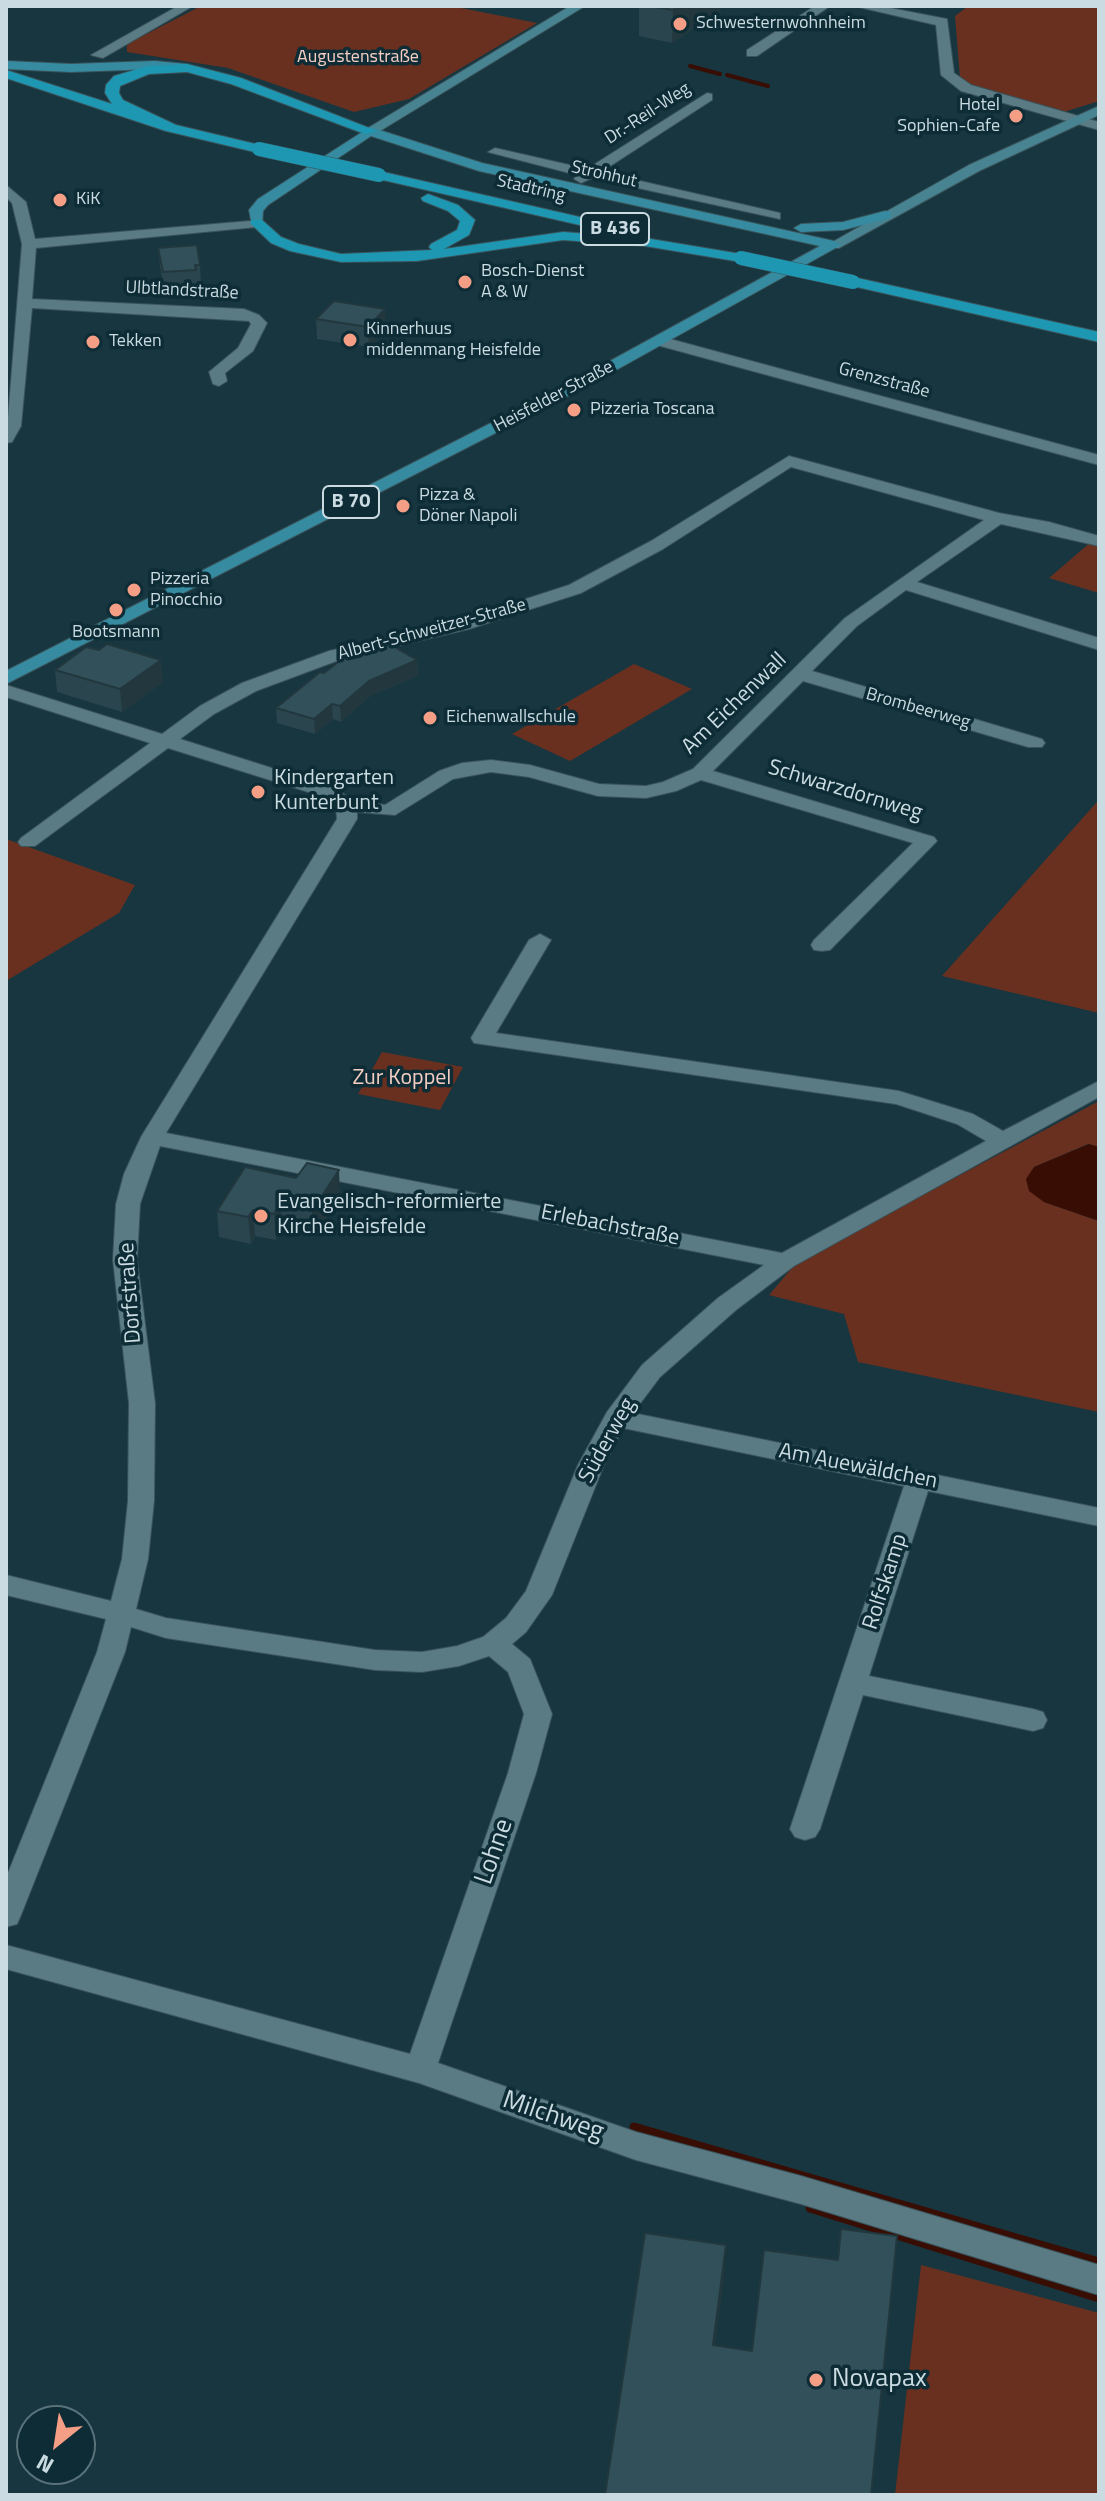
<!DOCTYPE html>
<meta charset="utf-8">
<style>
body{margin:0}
#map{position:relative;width:1105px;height:2501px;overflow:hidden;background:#18363f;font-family:"Titillium Web",sans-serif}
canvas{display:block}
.frame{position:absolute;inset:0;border:8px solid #cadbe1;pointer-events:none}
.north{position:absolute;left:16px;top:2405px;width:80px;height:80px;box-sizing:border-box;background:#0d2c35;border:2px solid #59727a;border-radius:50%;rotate:210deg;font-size:22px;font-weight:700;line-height:32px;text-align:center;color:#cadbe1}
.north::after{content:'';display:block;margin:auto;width:28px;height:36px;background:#f49e86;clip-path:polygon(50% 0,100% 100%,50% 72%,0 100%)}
</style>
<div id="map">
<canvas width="1105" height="2501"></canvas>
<div class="frame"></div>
<div class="north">N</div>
</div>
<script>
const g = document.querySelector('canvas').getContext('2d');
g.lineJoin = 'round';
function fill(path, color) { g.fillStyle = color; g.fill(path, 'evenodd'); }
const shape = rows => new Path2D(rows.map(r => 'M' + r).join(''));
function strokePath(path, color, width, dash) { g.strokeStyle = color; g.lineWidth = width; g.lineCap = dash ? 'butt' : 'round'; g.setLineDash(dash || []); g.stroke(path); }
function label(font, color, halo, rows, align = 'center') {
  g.font = font + ' "Titillium Web",sans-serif'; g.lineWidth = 7; g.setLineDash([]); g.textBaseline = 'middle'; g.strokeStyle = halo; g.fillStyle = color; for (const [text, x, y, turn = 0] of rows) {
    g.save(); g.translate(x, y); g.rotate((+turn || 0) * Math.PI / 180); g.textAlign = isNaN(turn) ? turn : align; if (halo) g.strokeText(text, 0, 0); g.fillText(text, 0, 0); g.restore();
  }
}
fill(shape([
 [201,6,451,6,537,23,409,99,354,112,228,68,127,52,127,44],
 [968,6,1099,6,1099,101,1064,112,970,85,960,78,955,16],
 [1092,541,1099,543,1099,593,1049,578],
 [634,664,692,689,570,761,512,734],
 [1099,800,1099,1013,942,976,1097,802],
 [6,839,135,885,119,913,6,981],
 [382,1052,463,1067,440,1110,358,1094],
 [1099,1101,1099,1147,1088,1144,1034,1167,1044,1202,1099,1221,1099,1412,858,1362,844,1314,769,1295,797,1262],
 [921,2265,1099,2313,1099,2495,895,2495]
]), '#693020');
fill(shape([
 [1089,1144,1099,1147,1099,1221,1044,1202,1029,1191,1026,1179,1034,1167]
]), '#380d03');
strokePath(shape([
 [690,66,720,74],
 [727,75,768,86]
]), '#380d03', 4);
strokePath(shape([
 [634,2127,1099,2262],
 [810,2208,1099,2298]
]), '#380d03', 9);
const street = shape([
 [178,6,193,6,103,58,91,55,178,6],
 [815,6,830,6,757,56,747,56,747,50,815,6],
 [854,6,880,6,947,19,954,73,971,85,1099,122,1099,130,961,91,941,75,936,25,854,6],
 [707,93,712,94,712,100,601,172,780,213,780,219,592,178,581,183,574,179,577,175,488,152,495,148,587,169,707,93],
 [6,185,26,202,35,239,262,220,262,226,257,227,36,248,32,299,244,309,259,315,267,323,253,351,225,373,227,381,219,386,213,384,209,372,238,348,251,324,249,321,32,308,21,426,12,442,6,443,22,244,12,203,6,197,6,185],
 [659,336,1099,455,1099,465,653,344,653,338,659,336],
 [789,456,999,513,1049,522,1099,536,1099,546,1001,524,917,582,1099,638,1099,650,906,590,857,626,812,671,1042,739,1045,743,1042,747,1028,747,803,681,713,771,934,837,937,841,830,950,822,951,814,950,811,945,814,940,913,843,701,780,676,791,646,798,598,796,529,777,491,772,453,779,395,815,357,812,357,819,166,1133,782,1253,986,1141,957,1124,896,1104,474,1043,471,1038,529,940,540,934,551,940,496,1033,899,1091,973,1114,1003,1131,1099,1081,1099,1097,794,1266,736,1310,660,1377,633,1413,1099,1508,1099,1526,928,1491,869,1676,1033,1709,1043,1712,1047,1720,1043,1728,1033,1731,863,1695,820,1829,815,1837,805,1840,795,1837,790,1829,904,1486,623,1428,604,1465,552,1595,526,1632,512,1644,530,1659,552,1714,536,1773,438,2063,636,2132,801,2176,1099,2265,1099,2295,801,2204,636,2160,419,2083,6,1969,6,1945,410,2054,508,1773,524,1714,508,1672,489,1656,459,1666,422,1672,375,1670,166,1638,131,1627,125,1652,21,1915,17,1924,6,1927,6,1878,97,1652,106,1619,6,1595,6,1575,111,1601,122,1559,128,1501,129,1403,113,1260,116,1204,124,1174,141,1137,337,819,336,807,321,796,168,748,35,846,21,846,18,842,21,838,150,743,6,697,6,685,162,734,200,706,242,683,329,651,458,621,569,585,651,541,789,456],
 [791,467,984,520,845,618,693,769,663,782,646,786,599,784,530,765,491,760,462,763,439,771,385,805,352,800,335,788,180,739,214,714,256,691,342,659,469,629,581,593,663,549,791,467],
 [160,1146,764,1265,718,1298,642,1365,607,1412,578,1465,526,1591,506,1618,483,1637,457,1646,422,1652,375,1650,166,1618,136,1609,148,1559,154,1501,155,1403,137,1260,140,1204,160,1146]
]);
const secondary = shape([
 [570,6,585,6,375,134,363,131,570,6],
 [1099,106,1099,115,979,171,839,248,829,248,827,245,969,165,1099,106]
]);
const primary = shape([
 [6,61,71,64,155,61,187,64,194,68,187,72,155,69,71,72,6,69,6,61],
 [370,127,482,163,834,241,841,245,591,384,6,684,6,671,579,378,820,246,479,171,371,136,268,205,263,211,262,226,252,226,249,210,258,199,370,127],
 [885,211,890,212,890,218,843,230,801,232,794,228,801,224,843,222,885,211]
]);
const highway = shape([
 [187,64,241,78,377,131,365,134,231,84,187,72,149,74,120,86,119,93,123,100,176,125,264,146,264,152,259,153,166,131,6,78,6,70,112,104,105,93,106,85,114,76,148,66,187,64],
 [379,171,606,223,613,227,606,231,374,178,372,175,379,171],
 [428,194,458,205,475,220,469,235,444,249,563,232,645,238,741,254,748,258,741,262,645,246,563,240,417,261,341,262,290,251,271,243,250,223,252,220,262,220,281,237,299,244,341,254,432,250,429,247,431,244,457,230,460,221,448,211,423,201,421,198,428,194],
 [853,277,1099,332,1099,342,848,285,848,279,853,277]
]);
strokePath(street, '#39535a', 2);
strokePath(secondary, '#39535a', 2);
strokePath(primary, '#39535a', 2);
strokePath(highway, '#39535a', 2);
fill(street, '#5a7a84');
fill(secondary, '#488392');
fill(primary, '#368ba0');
fill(highway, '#1e97b3');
const highwayBridge = shape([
 [259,149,379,175],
 [741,258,853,282]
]);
strokePath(highwayBridge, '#39535a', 15, []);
strokePath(highwayBridge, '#1e97b3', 14);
fill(shape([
 [639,6,720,6,720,11,672,43,639,36],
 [158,248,200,265,201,284,197,285,198,290,165,292,160,267],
 [316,319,386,329,369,347,317,339],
 [417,660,418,676,370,696,341,722,333,719,315,734,277,723,276,708,324,673],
 [55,670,163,682,122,712,57,692],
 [340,1196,314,1237,282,1229,276,1240,255,1236,251,1244,219,1237,217,1211]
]), '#2a454d');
fill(shape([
 [679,6,720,6,720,11,672,43,673,10],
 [385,309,386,329,369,347,368,327],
 [161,660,163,682,122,712,120,689],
 [417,660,418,676,370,696,341,722,340,706,369,681],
 [332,704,333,719,315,734,314,719],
 [339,1170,340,1196,314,1237,312,1211],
 [280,1203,282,1229,276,1240,274,1214],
 [253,1210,255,1236,251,1244,248,1217],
 [726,2245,724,2277,711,2378,713,2345]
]), '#22383e');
const building = shape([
 [650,6,679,6,673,10,650,6],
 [197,245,200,265,195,265,196,270,163,272,158,248,197,245],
 [334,301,385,309,368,327,316,319,334,301],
 [384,641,417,660,369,681,340,706,332,704,314,719,276,708,320,672,324,673,342,659,384,641],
 [107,644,161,660,120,689,55,670,86,647,99,650,107,644],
 [307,1163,339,1170,312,1211,280,1203,274,1214,253,1210,248,1217,217,1211,245,1167,296,1178,307,1163],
 [841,2229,897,2236,871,2495,605,2495,645,2233,726,2245,713,2345,752,2351,764,2250,838,2260,841,2229]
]);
fill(building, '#315059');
strokePath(building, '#22383e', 2);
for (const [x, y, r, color] of [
 [680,24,8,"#f49e86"],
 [1016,116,8,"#f49e86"],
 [60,200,8,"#f49e86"],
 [465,282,8,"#f49e86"],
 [350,340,8,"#f49e86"],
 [93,342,8,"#f49e86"],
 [574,410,8,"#f49e86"],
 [403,506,8,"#f49e86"],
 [134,590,8,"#f49e86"],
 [116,610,8,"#f49e86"],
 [430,718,8,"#f49e86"],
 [258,792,8,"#f49e86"],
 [261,1216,8,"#f49e86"],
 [816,2380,8,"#f49e86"]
]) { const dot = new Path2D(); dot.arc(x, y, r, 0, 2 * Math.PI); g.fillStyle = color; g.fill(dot); strokePath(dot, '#0d2c35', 3); }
label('18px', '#cadbe1', '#0d2c35', [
 ["Schwesternwohnheim",696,24],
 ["Hotel",1000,106,"right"],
 ["Sophien-Cafe",1000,127,"right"],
 ["KiK",76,200],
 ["Bosch-Dienst",481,272],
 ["A & W",481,293],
 ["Kinnerhuus",366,330],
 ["middenmang Heisfelde",366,351],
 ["Tekken",109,342],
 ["Pizzeria Toscana",590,410],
 ["Pizza &",419,496],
 ["Döner Napoli",419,517],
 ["Pizzeria",150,580],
 ["Pinocchio",150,601],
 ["Bootsmann",116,633,"center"],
 ["Eichenwallschule",446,718]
], 'left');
label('18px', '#f5cdc2', '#0d2c35', [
 ["Augustenstraße",358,58]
]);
label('18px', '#cadbe1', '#0d2c35', [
 ["Dr.-Reil-Weg",648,114,-33],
 ["Strohhut",604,175,13],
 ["Stadtring",531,189,13],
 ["Ulbtlandstraße",182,291,3],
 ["Grenzstraße",884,381,15],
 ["Heisfelder Straße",554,397,-28],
 ["Albert-Schweitzer-Straße",432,630,-15],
 ["Brombeerweg",918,709,16]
]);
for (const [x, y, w] of [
 [615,229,68],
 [351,502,56]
]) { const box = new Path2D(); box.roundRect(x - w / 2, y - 16, w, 32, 6); g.fillStyle = '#0d2c35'; g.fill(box); strokePath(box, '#cadbe1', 2); }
label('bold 20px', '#cadbe1', null, [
 ["B 436",615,229],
 ["B 70",351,502]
]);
label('22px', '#cadbe1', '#0d2c35', [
 ["Am Eichenwall",735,704,-44],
 ["Schwarzdornweg",845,791,17],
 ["Erlebachstraße",610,1226,11],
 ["Dorfstraße",131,1293,-94],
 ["Süderweg",608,1441,-61],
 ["Am Auewäldchen",858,1467,11],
 ["Rolfskamp",886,1582,-72]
]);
label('22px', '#cadbe1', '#0d2c35', [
 ["Kindergarten",274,779],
 ["Kunterbunt",274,804],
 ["Evangelisch-reformierte",277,1203],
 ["Kirche Heisfelde",277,1228]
], 'left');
label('22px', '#f5cdc2', '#0d2c35', [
 ["Zur Koppel",402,1079]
]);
label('26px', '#cadbe1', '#0d2c35', [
 ["Lohne",495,1852,-71],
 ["Milchweg",553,2117,19]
]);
label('26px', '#cadbe1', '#0d2c35', [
 ["Novapax",832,2380]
], 'left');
</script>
